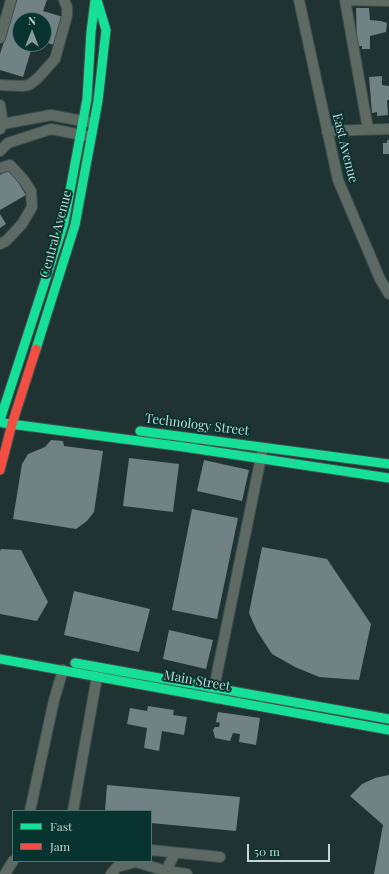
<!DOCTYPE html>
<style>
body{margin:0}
#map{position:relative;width:389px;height:874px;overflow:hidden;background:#1f3432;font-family:"Playfair Display",serif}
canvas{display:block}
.legend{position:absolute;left:12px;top:810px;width:140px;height:52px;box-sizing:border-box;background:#09332f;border:1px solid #537471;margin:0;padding:5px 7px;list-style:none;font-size:12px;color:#c2d6d4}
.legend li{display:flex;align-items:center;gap:8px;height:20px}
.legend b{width:20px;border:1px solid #537471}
.north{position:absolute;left:12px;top:12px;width:40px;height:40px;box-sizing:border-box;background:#09332f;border:1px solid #537471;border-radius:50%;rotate:0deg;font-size:11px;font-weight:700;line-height:16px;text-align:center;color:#c2d6d4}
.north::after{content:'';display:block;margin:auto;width:14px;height:18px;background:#899d9b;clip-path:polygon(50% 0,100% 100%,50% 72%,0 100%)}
.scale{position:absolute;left:247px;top:844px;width:83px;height:18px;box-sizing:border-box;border:2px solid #c2d6d4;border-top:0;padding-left:5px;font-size:12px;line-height:14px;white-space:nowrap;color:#c2d6d4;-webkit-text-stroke:3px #09332f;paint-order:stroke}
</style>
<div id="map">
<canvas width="389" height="874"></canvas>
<ul class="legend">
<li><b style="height:5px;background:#16e098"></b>Fast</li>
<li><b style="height:5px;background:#f24e42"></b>Jam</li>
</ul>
<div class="north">N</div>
<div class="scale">50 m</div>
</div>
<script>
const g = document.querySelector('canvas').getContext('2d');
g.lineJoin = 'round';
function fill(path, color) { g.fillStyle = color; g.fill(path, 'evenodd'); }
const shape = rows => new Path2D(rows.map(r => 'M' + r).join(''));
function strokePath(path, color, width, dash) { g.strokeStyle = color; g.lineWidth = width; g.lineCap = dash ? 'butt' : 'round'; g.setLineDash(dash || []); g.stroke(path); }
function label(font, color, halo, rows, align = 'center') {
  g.font = font + ' "Playfair Display",serif'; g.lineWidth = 4; g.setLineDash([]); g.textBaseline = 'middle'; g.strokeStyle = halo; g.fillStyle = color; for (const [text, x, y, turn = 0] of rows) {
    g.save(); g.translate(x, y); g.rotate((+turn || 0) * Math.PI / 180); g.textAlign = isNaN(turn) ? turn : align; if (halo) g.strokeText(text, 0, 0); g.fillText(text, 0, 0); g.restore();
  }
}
fill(shape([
 [17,0,47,0,43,11,63,17,54,45,44,42,44,20,20,20,20,44,33,44,23,77,0,70,0,54],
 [356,8,369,8,370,20,381,21,387,23,386,32,370,36,370,49,362,49,362,46,357,46],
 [382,76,382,85,389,86,389,100,387,100,388,115,377,116,377,112,372,113,369,77],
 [387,140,389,140,389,154,383,154,383,143,387,143],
 [10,169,26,195,0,210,0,175],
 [0,214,6,224,0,228],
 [51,440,63,441,64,446,103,451,94,512,87,521,76,529,13,519,22,464,28,454,45,447],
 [129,458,179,464,173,512,123,506],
 [204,460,249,470,242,501,197,491],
 [192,509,238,518,217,619,172,610],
 [262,547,327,559,371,624,359,680,319,677,295,667,272,654,257,631,249,613],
 [1,549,21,550,48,602,37,621,0,614,0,551],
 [74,591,150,609,139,652,64,635],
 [169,630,213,640,206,669,163,659],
 [148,706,174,710,173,715,187,717,184,735,162,731,159,751,144,748,147,728,127,724,130,708,147,711],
 [218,712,260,718,256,745,239,742,240,734,233,733,230,741,215,738,213,730,215,727,219,727,220,723,216,722],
 [389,775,389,874,374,874,383,825,350,796,362,784,375,778],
 [107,785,240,797,236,831,151,823,151,811,105,811]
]), '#708283');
const street = shape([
 [299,0,338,180,380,279,389,294],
 [345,0,368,129],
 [345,0,389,1],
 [0,38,11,0],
 [0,85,22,86,29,85,38,78,55,59,67,16,67,7,64,0],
 [0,105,3,124,0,129],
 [3,124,51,115,88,122],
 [327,131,389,129],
 [0,151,8,143,51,129,87,136],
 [0,168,10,165,23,179,31,191,32,207,22,224,6,241,0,244],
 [213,693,262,452],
 [30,811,54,700,63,670],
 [73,811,98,671],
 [151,850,220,857],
 [166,871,175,853],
 [5,874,13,861],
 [111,874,117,867,136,862,166,871,187,874]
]);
const fast = shape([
 [36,349,75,225,98,101,106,30,97,0],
 [0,420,64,223,87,99,91,32,95,1],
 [3,423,184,447,389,478],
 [140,431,389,464],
 [0,659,389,730],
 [75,663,389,719]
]);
const jam = shape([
 [0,470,12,424,36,349]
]);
strokePath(street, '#3e504e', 12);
strokePath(fast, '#3e504e', 11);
strokePath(jam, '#3e504e', 11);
strokePath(street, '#5c6a63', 10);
strokePath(fast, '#16e098', 9);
strokePath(jam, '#f24e42', 9);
label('13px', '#c2d6d4', '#09332f', [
 ["East Avenue",345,148,76],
 ["Central Avenue",56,234,-75],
 ["Technology Street",197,425,7],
 ["Main Street",197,681,10]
]);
</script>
